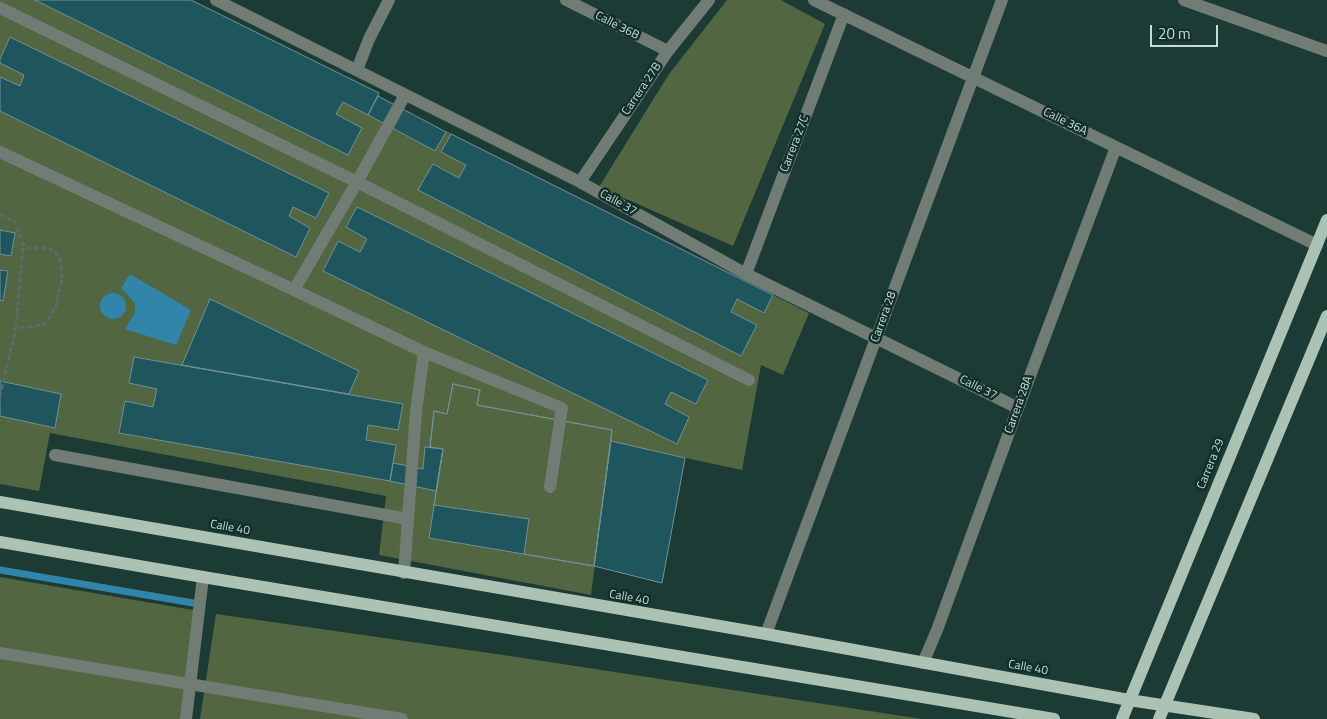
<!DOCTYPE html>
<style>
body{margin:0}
#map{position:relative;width:1327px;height:719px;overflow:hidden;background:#1d3b35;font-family:"Titillium Web",sans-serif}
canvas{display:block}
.scale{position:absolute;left:1150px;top:25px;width:68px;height:22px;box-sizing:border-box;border:2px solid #c9d9d6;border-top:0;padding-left:6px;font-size:15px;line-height:18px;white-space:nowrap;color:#c9d9d6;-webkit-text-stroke:4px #12302b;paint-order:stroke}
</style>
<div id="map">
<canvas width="1327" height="719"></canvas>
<div class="scale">20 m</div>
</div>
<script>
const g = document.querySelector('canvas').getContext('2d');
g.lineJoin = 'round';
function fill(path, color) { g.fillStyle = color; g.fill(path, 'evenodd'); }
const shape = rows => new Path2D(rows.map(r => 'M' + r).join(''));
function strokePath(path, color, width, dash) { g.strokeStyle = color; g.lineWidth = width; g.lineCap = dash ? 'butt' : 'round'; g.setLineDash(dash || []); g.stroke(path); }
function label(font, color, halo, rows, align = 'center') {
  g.font = font + ' "Titillium Web",sans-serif'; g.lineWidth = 5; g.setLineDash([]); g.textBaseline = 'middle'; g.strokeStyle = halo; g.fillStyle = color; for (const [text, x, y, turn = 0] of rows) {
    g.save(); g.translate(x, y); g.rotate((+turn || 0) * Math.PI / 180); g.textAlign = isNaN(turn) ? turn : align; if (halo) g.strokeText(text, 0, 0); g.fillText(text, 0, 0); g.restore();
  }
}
fill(shape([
 [0,0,191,0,379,93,378,96,445,132,446,131,809,313,783,375,761,365,742,470,611,442,591,595,379,555,386,496,50,433,39,491,0,484],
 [727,0,781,0,825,24,733,246,599,187,669,74],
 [0,577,199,611,182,719,0,719],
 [216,614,510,656,922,719,200,719]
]), '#526642');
fill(shape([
 [130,274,191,310,176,345,125,329,135,313,135,303,121,288],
 '100 306a13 13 0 1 1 26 0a13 13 0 1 1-26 0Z'
]), '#3285aa');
strokePath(shape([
 [0,570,199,604]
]), '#3285aa', 7);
const building = shape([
 [35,0,191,0,379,93,368,115,343,102,336,114,362,128,348,155,35,0],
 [10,37,329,193,316,218,293,207,289,216,310,228,296,257,0,111,0,77,20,86,24,75,0,63,0,59,10,37],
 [378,96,446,132,435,151,368,115,378,96],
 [451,134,773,295,764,313,737,299,731,312,757,325,741,356,418,190,433,164,459,178,466,165,441,152,451,134],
 [357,207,708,380,696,404,671,392,665,404,689,417,677,444,323,271,338,241,360,252,367,239,346,227,357,207],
 [0,230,15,233,11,256,0,254,0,230],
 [0,270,8,271,3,301,0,300,0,270],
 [210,299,359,371,349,394,182,365,210,299],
 [134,357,403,404,398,430,368,425,366,440,396,445,390,481,119,433,125,401,153,407,157,389,129,383,134,357],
 [0,381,61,394,55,428,0,416,0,381],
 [453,384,480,390,477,405,612,430,594,566,429,538,443,449,430,447,434,411,447,414,453,384],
 [453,384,480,390,477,405,612,430,594,566,524,554,529,519,434,505,443,449,430,447,434,411,447,414,453,384],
 [611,441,685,458,662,583,594,566,611,441],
 [425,447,443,449,436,491,390,481,393,463,423,469,425,447]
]);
fill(building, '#1f565d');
strokePath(building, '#719296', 1);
strokePath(shape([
 [0,214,15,222,23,244,28,248,50,248,56,253,60,259,62,278,56,306,47,321,43,325,16,328,0,395],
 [16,328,23,244]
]), '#546e69', 3, [5, 2.5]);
strokePath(shape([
 [216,0,580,182,746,274,1018,408],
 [566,0,668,51],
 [814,0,1317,245],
 [1184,0,1327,51],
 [0,8,357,182,749,380],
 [357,70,369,39,389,0],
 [0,152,294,290],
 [580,182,668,51,709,0],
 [746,274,844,14],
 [424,352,562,408,550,487],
 [55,455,408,519],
 [404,573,416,412,424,352,294,290,357,182,405,95],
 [766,634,1002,0],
 [0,653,402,719],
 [923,663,937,630,1018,408,1116,147],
 [186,719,203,577]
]), '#717c74', 12);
strokePath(shape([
 [0,502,766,634,1129,700,1254,719],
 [0,542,203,577,1054,719],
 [1122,719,1327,220],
 [1159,719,1327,316]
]), '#acc2b4', 12);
label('12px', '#c9d9d6', '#12302b', [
 ["Calle 36B",617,26,27],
 ["Carrera 27B",642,89,-56],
 ["Calle 36A",1065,122,26],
 ["Carrera 27C",795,144,-69],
 ["Calle 37",618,203,29],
 ["Carrera 28",884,317,-70],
 ["Calle 37",978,388,26],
 ["Carrera 28A",1019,405,-70],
 ["Carrera 29",1211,464,-68],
 ["Calle 40",230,528,10],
 ["Calle 40",629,598,10],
 ["Calle 40",1028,668,10]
]);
</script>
